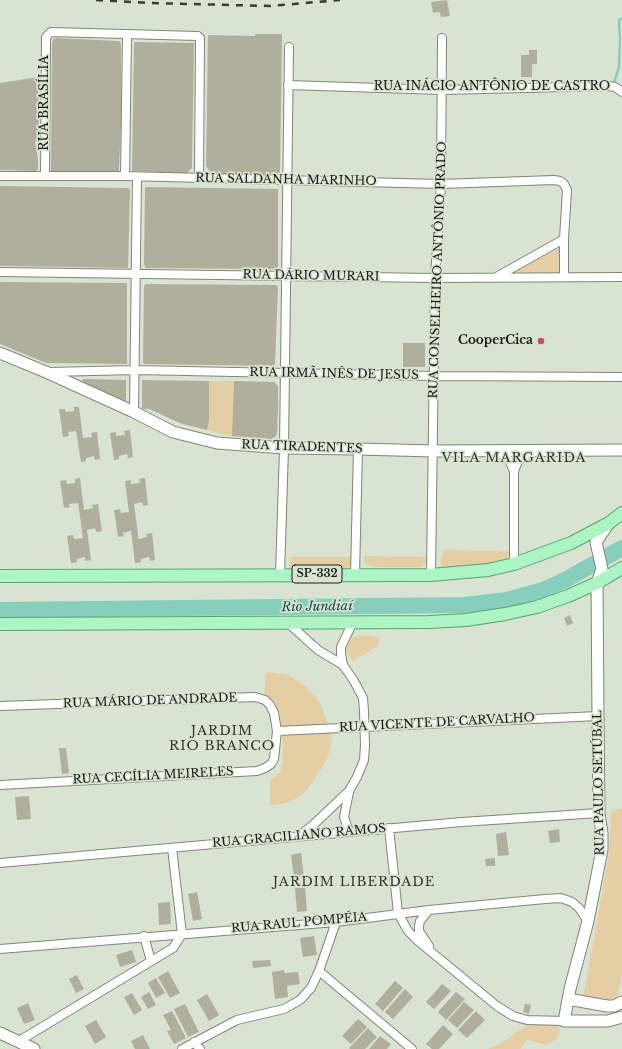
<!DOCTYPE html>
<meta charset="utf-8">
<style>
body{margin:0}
canvas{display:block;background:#d9e3d1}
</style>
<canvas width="622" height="1049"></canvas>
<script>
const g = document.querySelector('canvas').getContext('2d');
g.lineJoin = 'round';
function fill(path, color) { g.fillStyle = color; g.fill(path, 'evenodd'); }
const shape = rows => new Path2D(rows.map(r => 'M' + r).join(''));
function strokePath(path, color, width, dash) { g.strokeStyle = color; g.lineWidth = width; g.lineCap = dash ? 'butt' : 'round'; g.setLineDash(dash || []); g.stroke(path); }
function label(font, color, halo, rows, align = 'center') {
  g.font = font + ' "Libre Baskerville",serif'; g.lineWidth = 3.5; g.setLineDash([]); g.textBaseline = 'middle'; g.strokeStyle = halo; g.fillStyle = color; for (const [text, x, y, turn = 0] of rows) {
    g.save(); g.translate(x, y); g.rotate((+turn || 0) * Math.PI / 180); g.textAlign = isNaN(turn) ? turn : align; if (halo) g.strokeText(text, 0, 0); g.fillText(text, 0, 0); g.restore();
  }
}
fill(shape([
 [559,249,559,274,514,272,538,259],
 [209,381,234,381,232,436,207,430,209,421],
 [443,550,511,551,506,561,480,566,443,568,440,563],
 [364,556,427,557,427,561,426,563,421,567,379,567,367,565,364,560],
 [290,557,351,557,351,565,347,568,293,569,289,567],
 [364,635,379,637,378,646,353,661,346,652,348,644,352,638,358,636],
 [266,672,289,675,304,685,320,703,328,723,332,740,327,760,308,789,298,798,286,803,270,806,270,780,280,772,282,764,283,742,279,717,264,698],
 [622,808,622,975,616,1005,582,1004,609,854,611,811],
 [539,1023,552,1023,558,1025,560,1031,557,1038,547,1045,527,1040,520,1049,488,1049,506,1040,526,1026]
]), '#e6cea4');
strokePath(shape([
 [614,83,619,67,620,39,619,20,622,18]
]), '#88cebd', 2.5);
strokePath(shape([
 [0,610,465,605,507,600,543,590,565,580,622,548]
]), '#88cebd', 16);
fill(shape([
 [447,0,450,16,441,17,440,12,433,13,431,2],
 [255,34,282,34,280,173,277,175,214,174,211,173,206,166,208,35,255,36],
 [56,38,119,41,121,44,121,122,119,170,118,172,51,171,52,44,53,39],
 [134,42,194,43,192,166,192,168,187,173,132,171],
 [529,50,537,50,537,64,532,64,532,77,521,77,521,55,529,55],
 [38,77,39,141,35,142,38,158,38,169,36,171,0,170,0,83],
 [0,186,128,188,130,190,128,268,0,266],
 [147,187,278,189,278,267,276,269,146,268,144,264,145,188],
 [0,282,126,283,127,285,127,364,46,363,0,344],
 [146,284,276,285,278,287,275,364,273,366,144,364,143,362,144,286],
 [403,343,425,343,425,367,403,367],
 [83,379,126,380,126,403,82,383],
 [142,380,209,381,209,421,207,430,182,424,149,409,142,409],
 [234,381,274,382,276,384,278,387,278,409,277,434,275,437,271,439,232,436],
 [74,407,79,407,83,438,92,437,91,433,97,432,100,459,95,460,94,456,86,458,86,461,81,462,76,431,68,432,69,436,63,437,59,409,65,409,66,412,74,411],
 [130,430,133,457,128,458,127,454,119,456,119,459,114,460,110,433,116,432,116,436,125,435,124,431],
 [80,478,84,510,93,508,92,505,98,504,102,531,96,532,95,528,87,530,91,560,85,561,85,557,77,559,77,562,71,563,67,536,73,535,74,539,83,538,78,503,69,504,70,507,64,508,60,481,66,480,67,484,75,483,75,479],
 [145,478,148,505,143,506,142,502,134,504,138,534,138,539,147,537,146,534,152,533,155,560,150,561,149,557,141,559,141,562,135,563,131,531,123,533,124,536,118,537,114,510,120,509,121,513,129,512,125,481,131,480,131,484,140,483,139,479],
 [570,615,573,623,567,626,564,618],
 [59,748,66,748,69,773,62,774],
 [29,796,31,819,17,820,15,797],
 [559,829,560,842,550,843,548,831],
 [506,832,509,855,498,856,496,834],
 [301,853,304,877,294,878,291,855],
 [495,858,495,866,486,866,485,859],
 [305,887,307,911,297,912,295,888],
 [197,892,202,919,193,921,188,894],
 [170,902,171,924,159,925,158,903],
 [314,936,317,955,303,957,300,938],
 [132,950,136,962,120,967,116,955],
 [270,960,271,966,253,968,252,961],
 [284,970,285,973,298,972,300,984,287,986,288,997,275,999,272,972],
 [168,971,180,993,170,998,158,977],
 [77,975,84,989,76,993,69,979],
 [156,978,165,993,156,998,148,983],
 [395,981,403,988,383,1011,375,1004],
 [442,984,451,991,434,1009,426,1002],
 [405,989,413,997,393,1019,385,1012],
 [149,992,156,1005,148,1009,141,997],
 [456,992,465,999,446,1020,438,1012],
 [132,993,142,1010,134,1015,124,997],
 [207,994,219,1015,209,1021,197,1000],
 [464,1002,474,1010,457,1028,448,1020],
 [28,1003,35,1020,24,1024,17,1008],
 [185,1004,199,1032,188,1037,174,1009],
 [525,1004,531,1005,529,1014,523,1012],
 [172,1011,186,1038,174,1044,167,1031,171,1030,163,1015],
 [476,1011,485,1020,467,1038,458,1030],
 [358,1019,367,1027,351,1044,342,1036],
 [96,1020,106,1037,95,1044,85,1026],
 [443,1025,453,1034,439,1049,432,1049,426,1044],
 [368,1028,377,1037,365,1049,350,1049,349,1048],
 [143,1035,150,1049,135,1049,131,1041],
 [380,1036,391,1044,387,1049,369,1049]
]), '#b0af9d');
const street = shape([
 [288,85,442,90,609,86,615,87,622,92],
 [0,176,125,176,441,184,554,180,560,181,564,184,567,190,564,239,564,277],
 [45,176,46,37,51,32,198,36,200,38,199,178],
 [125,176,127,35],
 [0,272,435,278,622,277],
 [498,276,564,239],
 [49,372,135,370,434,376,622,377],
 [134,412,137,177],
 [494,451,504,456,509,460,514,471],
 [514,564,514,471,518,461,533,451],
 [355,574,358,449],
 [280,575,284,448,289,47],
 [431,575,435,278,441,184,442,38],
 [287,622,318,650,343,665,354,681,363,698,364,711,365,745,364,760,357,777,349,791,312,826,299,836],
 [343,665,341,654,341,647,353,622],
 [0,706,255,697,265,700,270,705,274,713,277,731,274,759,271,764,265,768,257,771,0,785],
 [277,731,598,716],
 [349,792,344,817,349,832],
 [389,828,398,913,408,931,418,941,497,1006,513,1016,527,1020,564,1021],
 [0,863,462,822,599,813],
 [429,910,420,921,419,926,419,931,429,946],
 [144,936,151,961],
 [0,949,336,922,429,910,545,899,561,898,572,902,579,908,588,921],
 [319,971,412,1049],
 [19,1041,173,948,182,934,172,848],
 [194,1042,200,1049],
 [182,1049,237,1020,284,1009,300,1000,311,988,319,971,336,922]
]);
const secondary = shape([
 [0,353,46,372,134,412,173,432,217,443,284,448,358,449,434,451,622,450],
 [609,523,596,542,602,569,597,583,598,716,599,813,602,833,602,850,588,921,570,989,564,1021,608,1021,622,1017],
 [568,999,607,1006,614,1006,622,1002],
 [0,1033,34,1049]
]);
const primary = shape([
 [0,576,431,575,488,570,514,564,571,543,609,523,622,513],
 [0,624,429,622,466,620,505,614,537,607,568,596,597,583,622,568]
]);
strokePath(street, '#7f8777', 10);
strokePath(secondary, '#7f8777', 13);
strokePath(primary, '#56a46f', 14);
strokePath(street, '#fff', 8);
strokePath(secondary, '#fff', 11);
strokePath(primary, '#adf4c5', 12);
strokePath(shape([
 [96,0,151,3,270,6,340,0]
]), '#373c33', 2.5, [7, 7]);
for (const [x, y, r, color] of [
 [541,341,4,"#d44568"]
]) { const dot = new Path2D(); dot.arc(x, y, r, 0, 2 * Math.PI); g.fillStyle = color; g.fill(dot); strokePath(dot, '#d9e3d1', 1.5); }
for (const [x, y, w] of [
 [317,574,50]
]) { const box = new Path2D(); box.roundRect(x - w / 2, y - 9, w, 18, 3); g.fillStyle = '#d9e3d1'; g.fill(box); strokePath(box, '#191d16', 1); }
label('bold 11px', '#191d16', null, [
 ["SP-332",317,574]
]);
label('12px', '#191d16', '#d9e3d1', [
 ["RUA INÁCIO ANTÔNIO DE CASTRO",492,87],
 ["RUA BRASÍLIA",45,103,-90],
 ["RUA SALDANHA MARINHO",286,180,1],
 ["RUA CONSELHEIRO ANTÔNIO PRADO",438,270,-88],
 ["RUA DÁRIO MURARI",311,276,1],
 ["RUA IRMÃ INÊS DE JESUS",334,374,1],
 ["RUA TIRADENTES",302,447,2],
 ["RUA MÁRIO DE ANDRADE",150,701,-2],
 ["RUA VICENTE DE CARVALHO",437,723,-3],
 ["RUA CECÍLIA MEIRELES",153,776,-3],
 ["RUA PAULO SETÚBAL",599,783,-91],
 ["RUA GRACILIANO RAMOS",299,836,-5],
 ["RUA RAUL POMPÉIA",299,923,-5]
]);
label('bold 12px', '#191d16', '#d9e3d1', [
 ["CooperCica",533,341]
], 'right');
g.letterSpacing = '1px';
label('13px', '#32392b', '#d9e3d1', [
 ["VILA MARGARIDA",514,458],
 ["JARDIM",222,731],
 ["RIO BRANCO",222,746],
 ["JARDIM LIBERDADE",354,882]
]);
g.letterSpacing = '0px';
label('italic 13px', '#155045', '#d9e3d1', [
 ["Rio Jundiaí",317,607,-1]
]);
</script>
